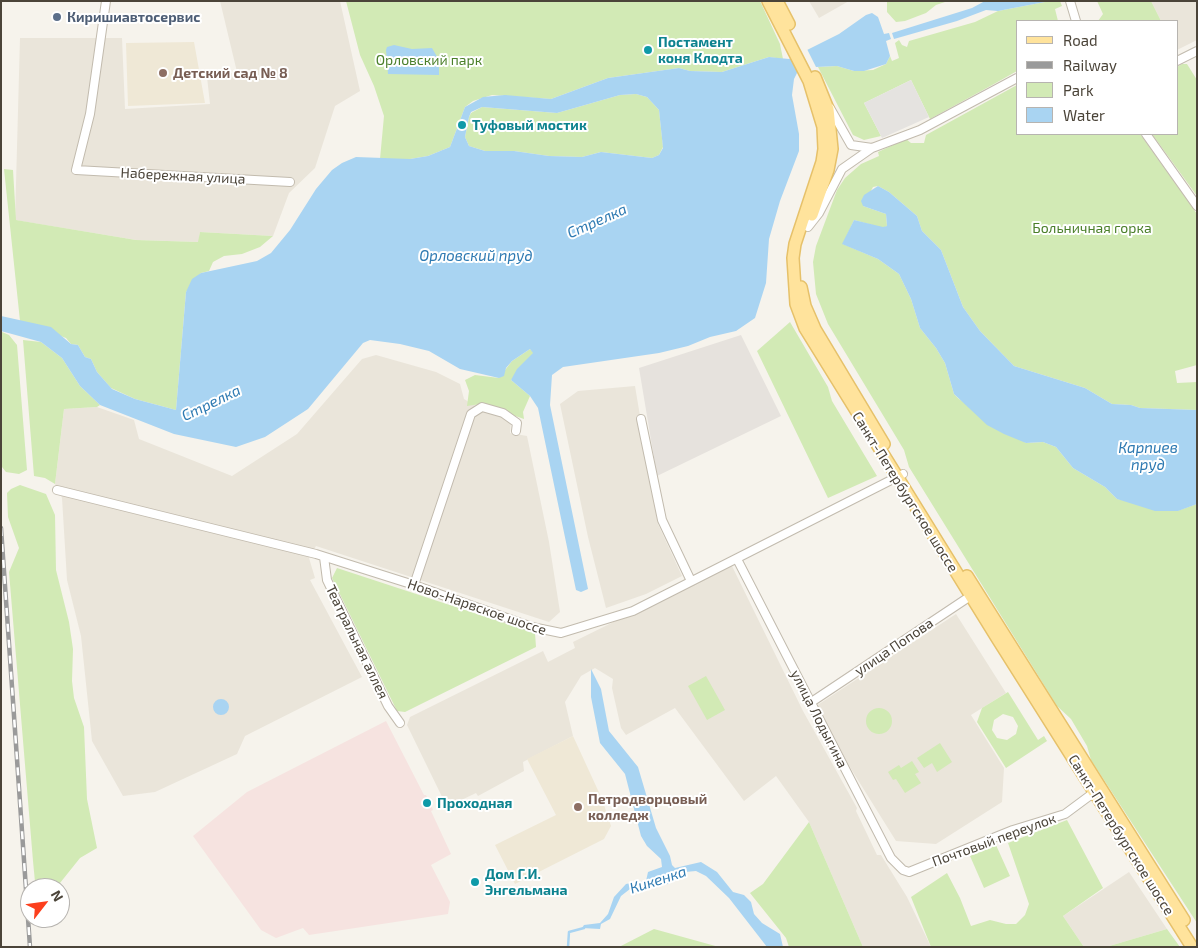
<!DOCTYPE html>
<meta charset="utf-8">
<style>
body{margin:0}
#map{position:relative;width:1198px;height:948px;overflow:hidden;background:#f6f3ec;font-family:"Exo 2",sans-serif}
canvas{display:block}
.frame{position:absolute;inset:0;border:2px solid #4b4439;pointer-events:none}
.legend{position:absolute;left:1016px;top:20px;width:162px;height:115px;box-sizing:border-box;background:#fff;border:1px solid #b7b4b0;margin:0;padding:6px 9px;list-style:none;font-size:15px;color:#4b4439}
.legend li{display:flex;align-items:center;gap:10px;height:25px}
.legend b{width:25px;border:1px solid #b7b4b0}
.north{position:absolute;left:20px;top:878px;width:50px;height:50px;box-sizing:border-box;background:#fff;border:1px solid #b7b4b0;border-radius:50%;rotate:60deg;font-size:14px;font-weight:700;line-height:20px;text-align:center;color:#4b4439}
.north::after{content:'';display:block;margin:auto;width:18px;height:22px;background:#fc3f1d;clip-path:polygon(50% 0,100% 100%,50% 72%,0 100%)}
</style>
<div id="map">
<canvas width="1198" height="948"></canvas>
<div class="frame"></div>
<ul class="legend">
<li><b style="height:6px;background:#ffe39c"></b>Road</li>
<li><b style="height:6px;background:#9a9a9a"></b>Railway</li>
<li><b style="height:14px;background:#d2eab5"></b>Park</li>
<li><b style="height:14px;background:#a9d4f2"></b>Water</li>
</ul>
<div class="north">N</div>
</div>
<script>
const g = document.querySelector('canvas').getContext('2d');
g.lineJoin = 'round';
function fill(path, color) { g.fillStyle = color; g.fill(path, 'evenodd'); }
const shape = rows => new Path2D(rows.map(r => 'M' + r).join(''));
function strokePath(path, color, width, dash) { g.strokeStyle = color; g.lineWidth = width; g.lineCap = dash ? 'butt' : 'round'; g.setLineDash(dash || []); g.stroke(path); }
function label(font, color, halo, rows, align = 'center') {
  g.font = font + ' "Exo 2",sans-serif'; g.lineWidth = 4; g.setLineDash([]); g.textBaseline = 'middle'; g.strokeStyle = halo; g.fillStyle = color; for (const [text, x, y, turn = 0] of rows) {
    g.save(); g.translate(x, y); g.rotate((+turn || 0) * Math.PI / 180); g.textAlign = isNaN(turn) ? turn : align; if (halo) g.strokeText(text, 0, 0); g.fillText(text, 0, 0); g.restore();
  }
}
fill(shape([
 [220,1,340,1,360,91,335,106,315,168,289,193,273,236,200,232,199,242,136,240,15,220,20,38,122,38,125,109,210,104,207,77,237,72],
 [809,1,849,1,819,18],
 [1151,1,1197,1,1197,40,1177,50,1177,21,1161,21],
 [376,355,436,372,460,384,464,399,488,413,511,420,510,433,527,436,549,542,560,612,549,622,316,546,309,558,315,578,310,580,362,677,245,736,237,754,155,792,123,796,92,741,81,636,67,580,62,498,55,484,64,409,97,407,134,420,139,439,232,476,297,434,362,359],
 [635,386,658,524,682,576,646,594,606,608,588,537,560,404,578,391],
 [731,564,803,711,857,808,856,811,877,855,881,855,907,897,931,947,863,947,809,822,776,776,744,801,675,708,626,735,621,728,612,688,613,679,595,668,581,676,565,702,573,736,523,762,524,771,478,796,476,793,447,807,407,725,410,717,543,651,548,662,575,648,573,642],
 [956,614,1006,693,971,715,1004,768,1002,802,936,844,896,841,813,708],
 [1129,872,1167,929,1106,947,1084,947,1063,916]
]), '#eae5da');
fill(shape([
 [741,335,781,416,657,476,639,368]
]), '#e6e2dd');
fill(shape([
 [194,42,205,103,128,106,126,43],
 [573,736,602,799,611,826,604,839,515,884,495,845,556,815,527,759]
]), '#efe8d6');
fill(shape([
 [386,721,424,795,426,795,433,810,431,811,451,854,431,865,450,902,448,914,309,935,303,928,276,938,261,930,193,836,247,792]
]), '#f6e3e0');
fill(shape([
 [346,1,760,1,780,44,783,59,769,57,722,72,690,71,679,68,608,78,551,99,492,95,473,101,465,107,450,147,428,156,410,159,380,159,384,116,374,86,360,55],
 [887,1,948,1,936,5,926,13,905,21,896,22,887,12],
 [1050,1,1060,1,1062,6,1055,9,1058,21,1017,21,1017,71,994,84,930,119,911,80,864,103,881,136,864,140,853,135,818,67,837,66,854,71,873,70,886,64,890,56,892,61,899,58,895,43,899,40,902,45,907,47,909,41,975,22,998,11],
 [1097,1,1151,1,1161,21,1098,21,1103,14],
 [1182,64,1187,64,1197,80,1197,196,1152,134,1177,134,1177,67],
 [1017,85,1017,134,1140,134,1197,214,1197,365,1175,371,1177,383,1197,382,1197,410,1140,408,1131,405,1112,404,1085,388,1014,366,980,331,963,307,941,250,922,231,917,216,889,192,878,186,873,187,863,206,886,214,887,226,883,228,854,220,843,244,878,259,899,274,911,299,920,328,936,348,945,363,954,394,959,399,1026,443,1043,442,1056,447,1073,468,1105,487,1117,499,1177,511,1197,504,1197,923,1091,760,1087,746,1071,719,1057,706,909,467,904,450,828,324,816,294,813,262,816,246,837,190,845,178,861,164,879,156,878,152,906,139,911,143,924,143,926,135],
 [636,94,647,97,659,110,663,147,659,155,652,158,601,152,582,157,549,156,514,151,485,151,469,146,465,137,469,117,471,113,482,107,557,113,620,95],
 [4,169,13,170,16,220,136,240,198,242,200,232,273,236,260,247,242,254,224,256,213,262,209,271,201,273,186,292,176,410,135,399,111,388,97,372,91,359,85,357,78,345,71,344,66,338,20,321],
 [790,322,828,387,832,401,877,476,828,498,757,351],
 [2,332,9,335,17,345,27,470,19,474,6,472,2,467],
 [23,340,41,342,62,358,80,386,100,405,97,407,64,409,55,484,45,478,34,476],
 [530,349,534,353,511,380,530,396,523,412,524,419,481,404,467,406,469,391,465,380,475,375,499,378,512,361],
 [20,485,46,494,55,515,56,570,69,622,73,649,72,681,74,698,84,727,87,799,97,848,80,858,56,888,38,888,35,882,33,861,9,572,19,548,8,517,7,493,11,489],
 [337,568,535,633,536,647,405,712,397,711,332,578],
 [706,676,725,710,707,720,688,686],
 [1008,692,1038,740,1044,736,1047,741,1006,768,977,722,982,708],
 [1003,714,1013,717,1018,726,1016,734,1007,740,997,738,992,730,994,720],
 '866 721a13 13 0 1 1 26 0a13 13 0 1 1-26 0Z',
 [940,743,952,762,937,772,932,763,924,768,917,758],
 [912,761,919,772,915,774,921,783,905,793,896,779,893,780,888,772,899,765,901,768],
 [1067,820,1103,888,1063,916,1084,947,931,947,911,897,947,873,960,898,971,926,990,920,1006,924,1016,924,1025,915,1029,904,1008,843],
 [809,822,863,947,789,947,786,938,750,893,763,884],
 [996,845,1010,876,984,888,970,856],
 [654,929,719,947,619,947],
 [1167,929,1180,947,1106,947]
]), '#d2eab5');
fill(shape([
 [911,80,929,117,882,138,864,103]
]), '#e5e3e0');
fill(shape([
 [985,1,1050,1,998,11,986,10,957,21,894,39,892,33,972,8],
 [872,13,878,17,884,34,889,33,891,39,886,41,890,56,886,64,864,71,854,71,837,66,816,67,797,73,794,79,792,95,799,134,799,151,780,201,769,239,766,283,755,318,736,331,710,337,688,346,659,353,563,367,552,375,550,405,588,589,581,592,576,590,538,408,530,396,511,380,517,369,533,353,530,349,512,361,506,368,504,376,499,378,460,369,429,351,400,344,370,340,363,343,308,409,265,437,236,447,174,434,100,405,80,386,62,358,41,342,1,331,1,316,51,327,71,344,78,345,85,357,91,359,97,372,112,389,135,399,176,410,186,292,192,279,201,273,257,261,271,253,290,230,316,189,332,170,342,163,356,157,410,159,428,156,450,147,465,107,483,97,505,95,551,99,608,78,679,68,690,71,722,72,769,57,789,59,839,34,866,15],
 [636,94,647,97,659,110,663,148,659,155,652,158,601,152,582,157,549,156,514,151,485,151,469,146,465,137,469,117,471,112,482,107,557,113,620,95],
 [394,45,412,49,432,48,439,60,439,75,388,74,386,50,387,47],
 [878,186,889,192,917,216,922,231,941,250,963,307,980,331,1014,366,1085,388,1112,404,1131,405,1140,408,1197,410,1197,504,1178,511,1155,511,1117,499,1105,487,1073,468,1056,447,1043,442,1026,443,1004,434,987,425,954,394,945,363,936,348,920,328,911,299,899,274,878,259,842,244,854,220,883,227,887,226,886,214,863,206,861,201,864,195],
 [591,669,601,689,609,731,638,767,656,828,670,856,672,865,675,868,701,862,717,872,733,892,744,895,751,902,754,914,762,923,780,934,783,947,767,947,729,898,706,876,696,871,685,872,668,884,630,889,621,896,610,919,601,924,600,929,582,928,584,925,600,923,608,914,614,897,626,884,631,883,638,886,640,882,646,881,648,872,662,867,661,859,647,846,641,836,625,774,600,743,591,697],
 '213 707a8 8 0 1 1 16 0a8 8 0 1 1-16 0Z'
]), '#a9d4f2');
fill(shape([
 [806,47,817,69,800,75,790,55]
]), '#f6f3ec');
strokePath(shape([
 [568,947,569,932,584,928]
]), '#a9d4f2', 2.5);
const minor = shape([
 [106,1,90,114,76,170,290,182],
 [1070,1,1076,21],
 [1177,61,1197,51],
 [830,108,851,145,872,148,920,130,1017,78],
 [1146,134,1197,206],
 [808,227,819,213,842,169,872,148],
 [641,419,662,520,691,581],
 [57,490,316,554,414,585,532,627,561,633,633,611,903,474],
 [324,557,327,580,388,706,400,723],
 [737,559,891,858,903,870,909,872,1013,830,1065,814,1096,791],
 [414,585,471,414,482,407,503,413,517,423,516,431],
 [810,703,975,593]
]);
const primary = shape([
 [768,1,809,81,823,127,824,149,822,162,795,244,793,258,796,304,805,328,997,638,1192,947],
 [777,1,789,24],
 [812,215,828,170,832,149,828,109,815,77],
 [801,287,805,306,815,329,884,444],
 [967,576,1184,920]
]);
strokePath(minor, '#c2bbae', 10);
strokePath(primary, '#e6c16a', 14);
strokePath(minor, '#fff', 8);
strokePath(primary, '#ffe39c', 11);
const rail = shape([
 [1,528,30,947]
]);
strokePath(rail, '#9a9a9a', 4.5);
strokePath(rail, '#fff', 2.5, [8]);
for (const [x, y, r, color] of [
 [57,17,5,"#5c6f8a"],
 [648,50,5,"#0f9aa8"],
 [163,73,5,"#8d6e63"],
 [462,125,5,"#0f9aa8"],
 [427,803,5,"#0f9aa8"],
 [578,807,5,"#8d6e63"],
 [475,882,5,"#0f9aa8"]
]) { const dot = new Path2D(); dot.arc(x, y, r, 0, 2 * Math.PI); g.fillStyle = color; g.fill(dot); strokePath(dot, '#fff', 2); }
label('bold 14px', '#4e5e75', '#fff', [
 ["Киришиавтосервис",67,17]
], 'left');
label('bold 14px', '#0d838f', '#fff', [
 ["Постамент",658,42],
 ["коня Клодта",658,58],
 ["Туфовый мостик",472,125],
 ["Проходная",437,803],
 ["Дом Г.И.",485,874],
 ["Энгельмана",485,890]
], 'left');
label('14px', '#4a7f2a', '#fff', [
 ["Орловский парк",429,60],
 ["Больничная горка",1092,228]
]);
label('bold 14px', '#785e54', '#fff', [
 ["Детский сад № 8",173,73],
 ["Петродворцовый",588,799],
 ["колледж",588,815]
], 'left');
label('14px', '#4b4439', '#fff', [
 ["Набережная улица",183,176,3],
 ["Санкт-Петербургское шоссе",905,492,58],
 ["Ново-Нарвское шоссе",477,607,19],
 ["Театральная аллея",357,642,64],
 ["улица Попова",894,647,-34],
 ["улица Лодыгина",819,719,63],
 ["Санкт-Петербургское шоссе",1121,835,58],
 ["Почтовый переулок",994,840,-20]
]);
label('italic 15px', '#2e7ab2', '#fff', [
 ["Стрелка",597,221,-24],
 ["Орловский пруд",476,256],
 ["Стрелка",211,403,-26],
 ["Карпиев",1148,448],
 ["пруд",1148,465],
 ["Кикенка",658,880,-18]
]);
</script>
